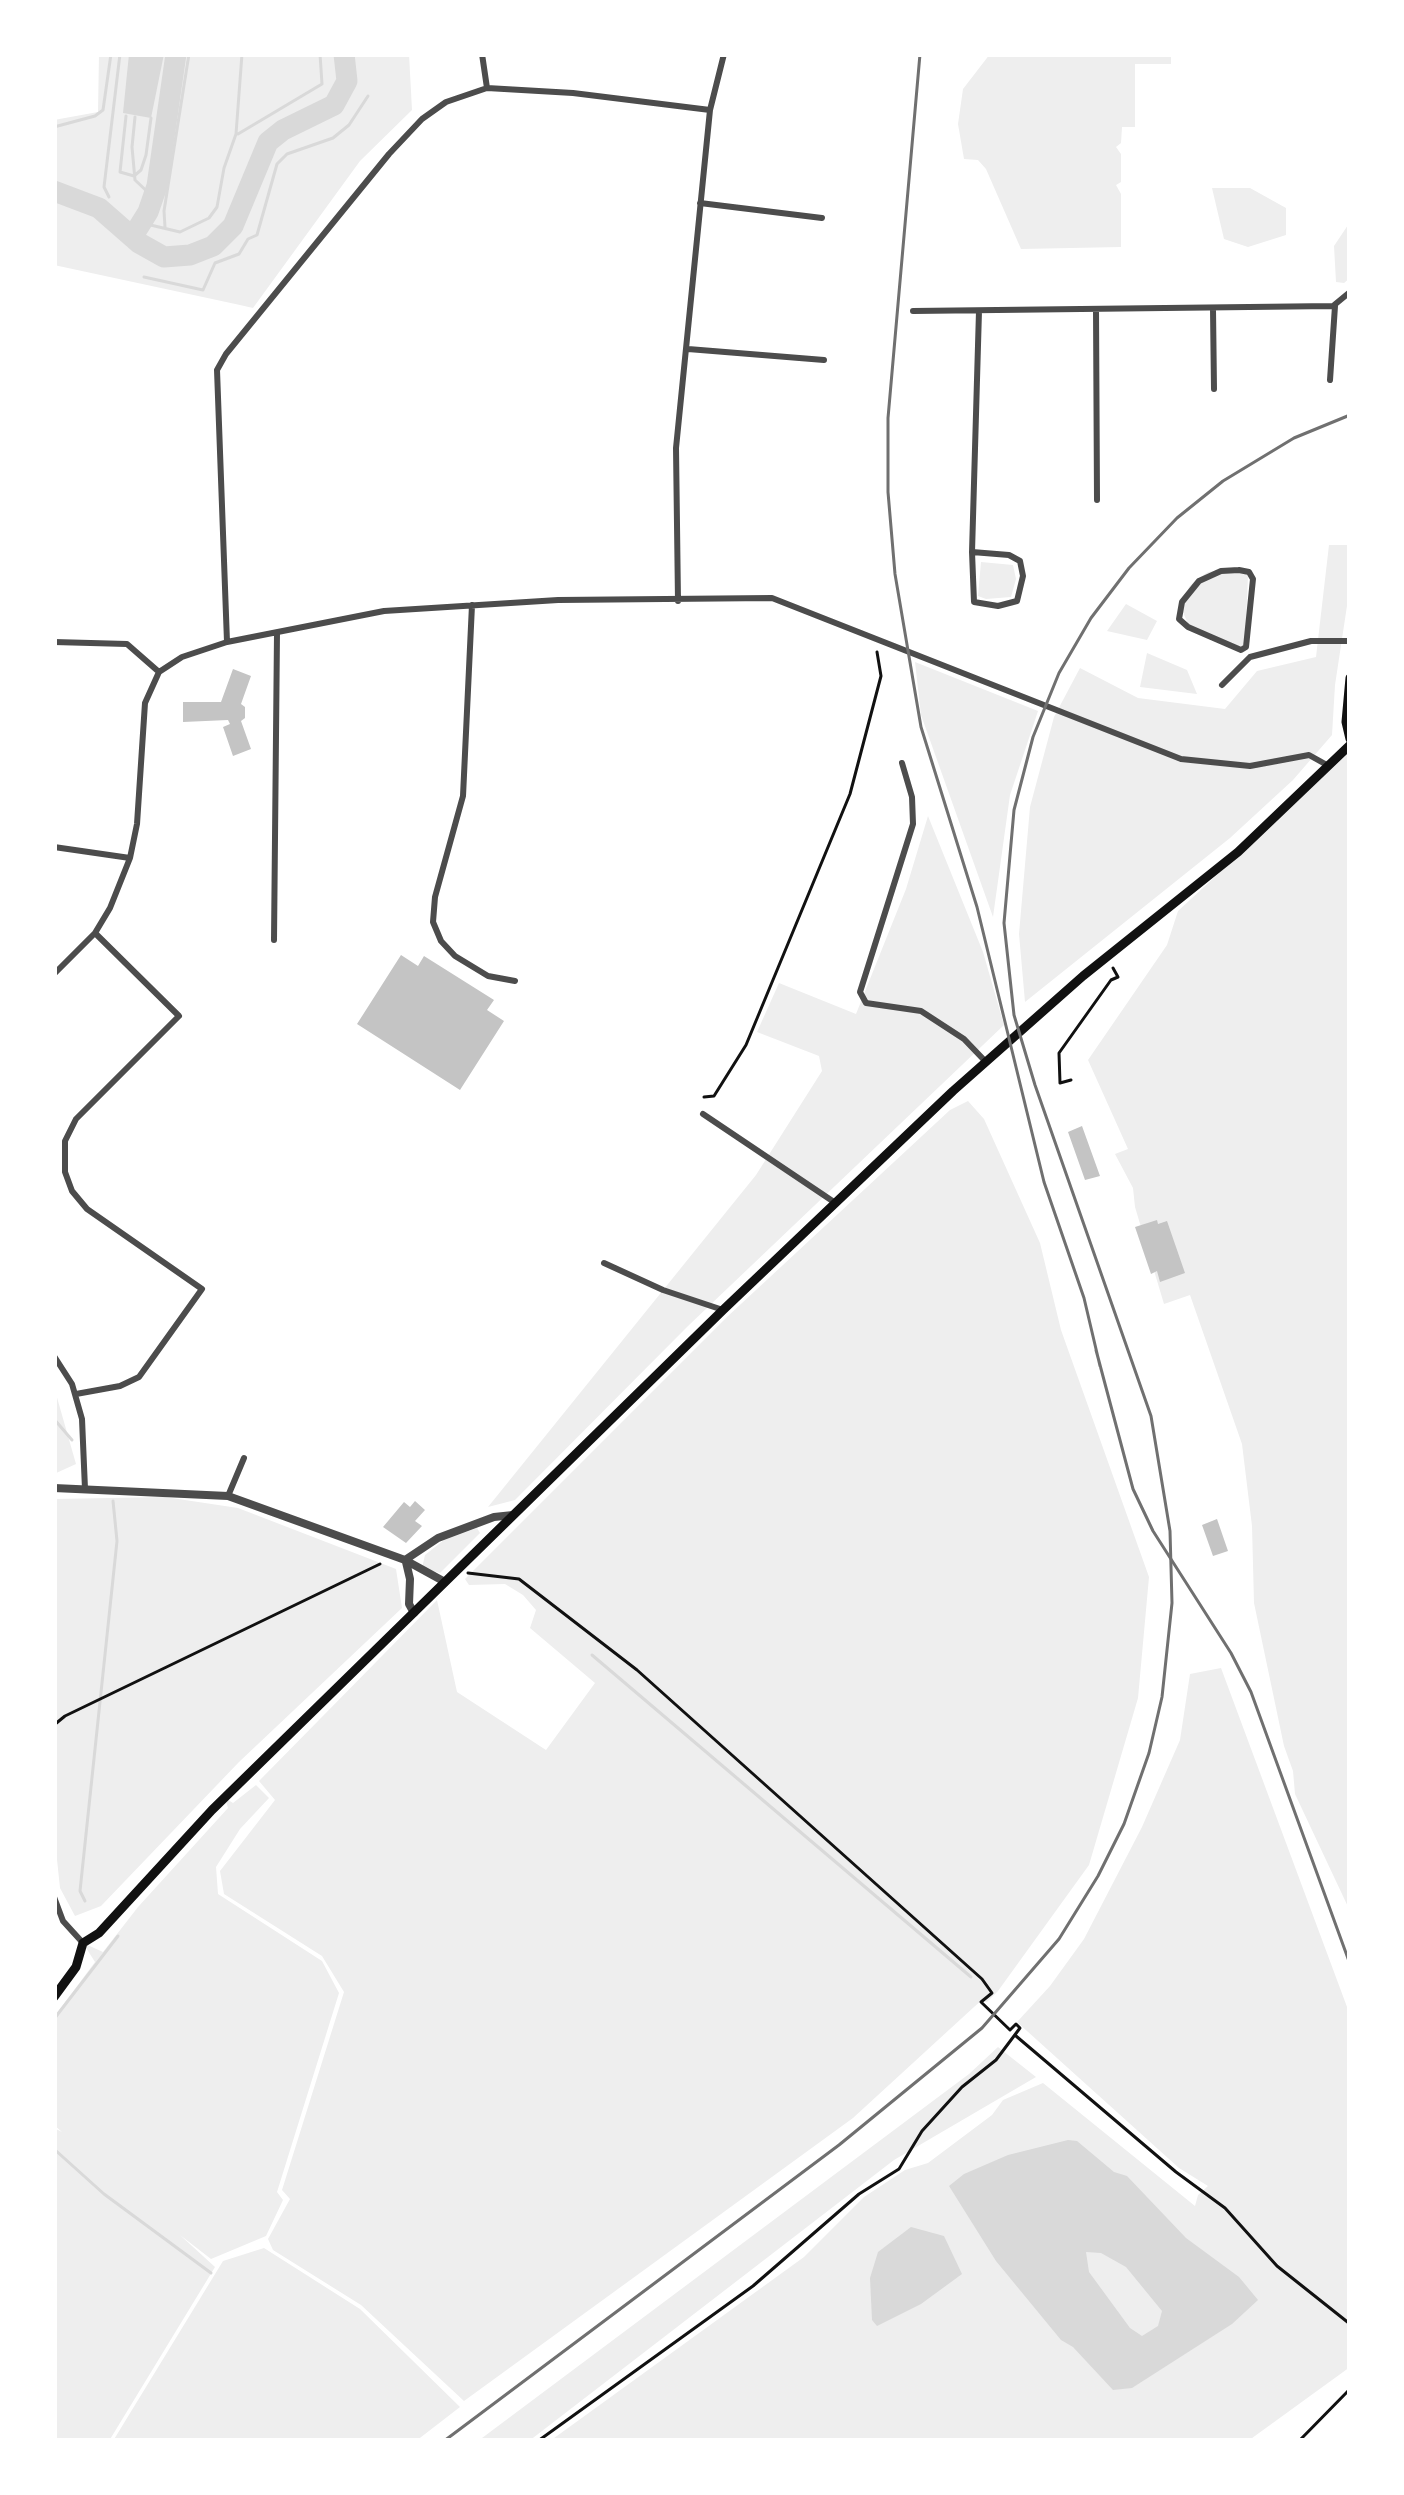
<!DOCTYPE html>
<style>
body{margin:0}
#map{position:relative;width:1404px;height:2495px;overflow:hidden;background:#fff;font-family:Manrope,sans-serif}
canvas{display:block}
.frame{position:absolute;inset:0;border:57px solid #fff;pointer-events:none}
</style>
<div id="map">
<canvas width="1404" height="2495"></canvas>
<div class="frame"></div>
</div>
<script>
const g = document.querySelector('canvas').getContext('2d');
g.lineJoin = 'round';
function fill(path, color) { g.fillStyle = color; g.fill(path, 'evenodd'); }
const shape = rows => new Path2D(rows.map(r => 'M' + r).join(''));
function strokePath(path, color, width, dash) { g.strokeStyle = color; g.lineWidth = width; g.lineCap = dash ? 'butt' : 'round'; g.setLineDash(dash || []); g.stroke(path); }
fill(shape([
 [99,54,409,54,412,110,360,161,253,308,240,305,54,265,54,120,98,112],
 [990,54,1171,54,1171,64,1135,64,1135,127,1122,127,1121,143,1116,147,1121,154,1121,182,1116,185,1121,194,1121,247,1021,249,986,169,978,160,964,159,958,124,963,89],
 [1212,188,1250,188,1286,208,1286,235,1248,247,1224,239],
 [1350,222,1350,278,1344,283,1336,282,1334,246],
 [1329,545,1350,545,1350,586,1335,685,1332,735,1293,780,1230,838,1025,1002,1019,934,1030,807,1054,717,1080,668,1138,698,1225,709,1257,671,1316,657],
 [981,562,1013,565,1016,579,1011,597,986,599,978,596],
 [1237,567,1248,576,1245,646,1241,648,1189,626,1182,610,1189,587,1197,579,1208,572],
 [1126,604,1157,621,1147,640,1107,631],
 [1147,653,1187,670,1197,694,1140,687],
 [915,662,1038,711,1010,795,993,917,921,715],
 [1350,752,1350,1911,1295,1794,1293,1771,1284,1746,1254,1603,1252,1526,1242,1444,1190,1295,1164,1304,1135,1207,1133,1188,1115,1154,1128,1149,1088,1060,1167,945,1178,911],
 [928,816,983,952,1004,1025,688,1326,515,1500,488,1507,756,1175,822,1071,819,1056,757,1032,779,983,856,1014,906,889],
 [968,1101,984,1119,1040,1243,1061,1330,1149,1577,1138,1698,1089,1865,998,1991,987,2002,981,2001,974,2007,853,2118,464,2401,361,2305,273,2250,268,2239,290,2199,282,2190,344,1992,322,1956,224,1894,220,1871,275,1800,259,1781,437,1600,457,1692,546,1750,595,1683,530,1628,536,1610,523,1595,505,1584,469,1585,465,1579,728,1316,950,1110],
 [54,1387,76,1464,54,1474],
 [165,1497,238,1508,396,1569,402,1608,239,1762,101,1906,75,1916,60,1888,54,1831,54,1499],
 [477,1528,480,1533,440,1573,422,1568,425,1555,444,1540],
 [1221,1668,1350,2015,1350,2367,1248,2441,550,2441,804,2257,864,2197,905,2170,928,2163,992,2115,1003,2100,1043,2083,1195,2206,1198,2195,1208,2186,1179,2168,1017,2022,1050,1986,1084,1939,1142,1827,1180,1740,1190,1674],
 [256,1785,269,1798,240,1829,216,1867,218,1894,322,1961,339,1993,277,2192,283,2200,266,2236,211,2259,180,2235,215,2267,109,2441,54,2441,54,2128,62,2132,54,2125,54,2017,95,1962,83,1943,103,1952,138,1907,228,1808,225,1798,233,1803],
 [998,2047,1036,2077,894,2160,529,2441,478,2441,969,2074],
 [264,2248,360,2309,460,2407,416,2441,113,2441,223,2261]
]), '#eee');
fill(shape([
 [129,54,164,54,151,118,123,113],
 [1068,2140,1077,2141,1114,2172,1127,2176,1186,2238,1239,2277,1258,2300,1232,2324,1132,2388,1113,2390,1073,2347,1061,2340,996,2261,949,2186,964,2174,1008,2155],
 [1086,2252,1101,2253,1126,2267,1162,2311,1158,2326,1142,2336,1130,2328,1089,2272],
 [911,2227,944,2236,962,2274,921,2304,877,2326,872,2320,870,2278,878,2252]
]), '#d9d9d9');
strokePath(shape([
 [126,116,120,172,134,176,141,170,146,155,151,118],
 [135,117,132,147,135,180,153,197],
 [54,127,95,116,103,110,111,54],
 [238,134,322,84,320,54],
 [109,197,104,187,120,54],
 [142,223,180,232,209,218,217,207,224,168,236,134,242,54],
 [165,227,164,211,189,54],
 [144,277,203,290,215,263,239,254,248,239,257,235,277,164,287,154,333,138,349,125,368,96],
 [54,1419,72,1440],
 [592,1655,971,1977],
 [85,1901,80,1891,117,1541,113,1501],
 [54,2019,118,1936],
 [54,2149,104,2194,211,2273]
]), '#d9d9d9', 3);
strokePath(shape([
 [54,191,99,208,139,243,164,257,190,255,213,246,233,226,268,142,283,130,334,105,347,81,344,54],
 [133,236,148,212,157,186,176,54]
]), '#d9d9d9', 21);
fill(shape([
 [233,669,251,676,241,704,245,707,245,718,241,721,251,749,233,756,223,727,230,724,228,720,183,722,183,702,221,702],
 [401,955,418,966,424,956,494,1000,487,1010,504,1021,460,1090,357,1024],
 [1082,1126,1100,1176,1085,1180,1068,1132],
 [1157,1220,1158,1224,1167,1221,1185,1273,1160,1282,1157,1271,1151,1274,1135,1227],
 [415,1501,425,1510,415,1521,422,1526,406,1543,383,1527,404,1502,410,1507],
 [1217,1519,1228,1551,1213,1556,1202,1525]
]), '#c4c4c4');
strokePath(shape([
 [1071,1080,1060,1083,1059,1053,1111,980,1118,977,1113,968],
 [704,1097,714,1096,746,1045,850,794,881,676,877,652],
 [468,1573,519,1579,637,1670,982,1979,992,1993,981,2002,1010,2030,1016,2024,1020,2028,996,2060,962,2087,922,2131,899,2169,859,2194,753,2286,538,2441],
 [54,1725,65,1716,380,1564],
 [1016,2036,1176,2172,1225,2208,1277,2266,1350,2324],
 [1299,2441,1350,2389]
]), '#111', 3);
strokePath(shape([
 [482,54,487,88],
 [700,203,822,218],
 [1096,309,1097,500],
 [1213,309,1214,389],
 [913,311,1333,306,1350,292],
 [688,349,824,360],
 [1330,380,1335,306],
 [972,552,979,311],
 [972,552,1009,555,1020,561,1023,576,1017,601,998,606,974,602,972,552],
 [1239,570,1249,572,1253,579,1246,647,1241,650,1188,627,1179,619,1182,602,1199,581,1221,571,1239,570],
 [678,601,676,448,710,110,724,54],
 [472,605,463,796,435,897,433,922,441,941,455,956,488,976,515,981],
 [54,642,127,644,159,672],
 [227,642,217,370,226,354,389,154,422,119,446,102,487,88,573,93,710,110],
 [1222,685,1250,657,1311,641,1350,641],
 [902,763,912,797,913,824,860,992,866,1003,921,1011,964,1039,986,1062],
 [54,847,130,858],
 [274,940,277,633],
 [54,974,95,933,110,908,130,858,137,824,145,703,159,672,182,657,227,642,384,611,558,600,772,598,1181,759,1250,766,1309,755,1327,765],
 [703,1114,834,1202],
 [604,1263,663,1290,723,1310],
 [54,1356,72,1384,82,1419,85,1489],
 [76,1394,120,1386,139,1377,202,1289,87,1209,72,1191,65,1172,65,1141,76,1119,179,1016,95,933],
 [228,1496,244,1458],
 [54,1897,63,1921,83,1943]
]), '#4c4c4c', 6);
strokePath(shape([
 [54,1488,228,1496,405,1560,445,1582],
 [405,1560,438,1538,494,1517,513,1515],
 [406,1562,410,1579,409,1604,414,1613]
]), '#4c4c4c', 8);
strokePath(shape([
 [1350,678,1346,722,1350,739],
 [54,1997,76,1967,83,1943,99,1933,212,1810,723,1310,953,1091,1083,976,1238,852,1350,745]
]), '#111', 9);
strokePath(shape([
 [920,54,888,418,888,492,895,574,921,727,977,907,1044,1182,1084,1298,1100,1366],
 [1096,1350,1133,1489,1153,1531,1231,1653,1251,1692,1350,1964]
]), '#707070', 3);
strokePath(shape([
 [444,2441,839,2145,982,2028,1059,1939,1098,1876,1124,1824,1149,1753,1162,1697,1172,1603,1170,1531,1151,1416,1035,1085,1014,1015,1004,923,1014,810,1033,737,1059,673,1091,618,1129,568,1177,518,1223,481,1294,438,1350,415]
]), '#707070', 3);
</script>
